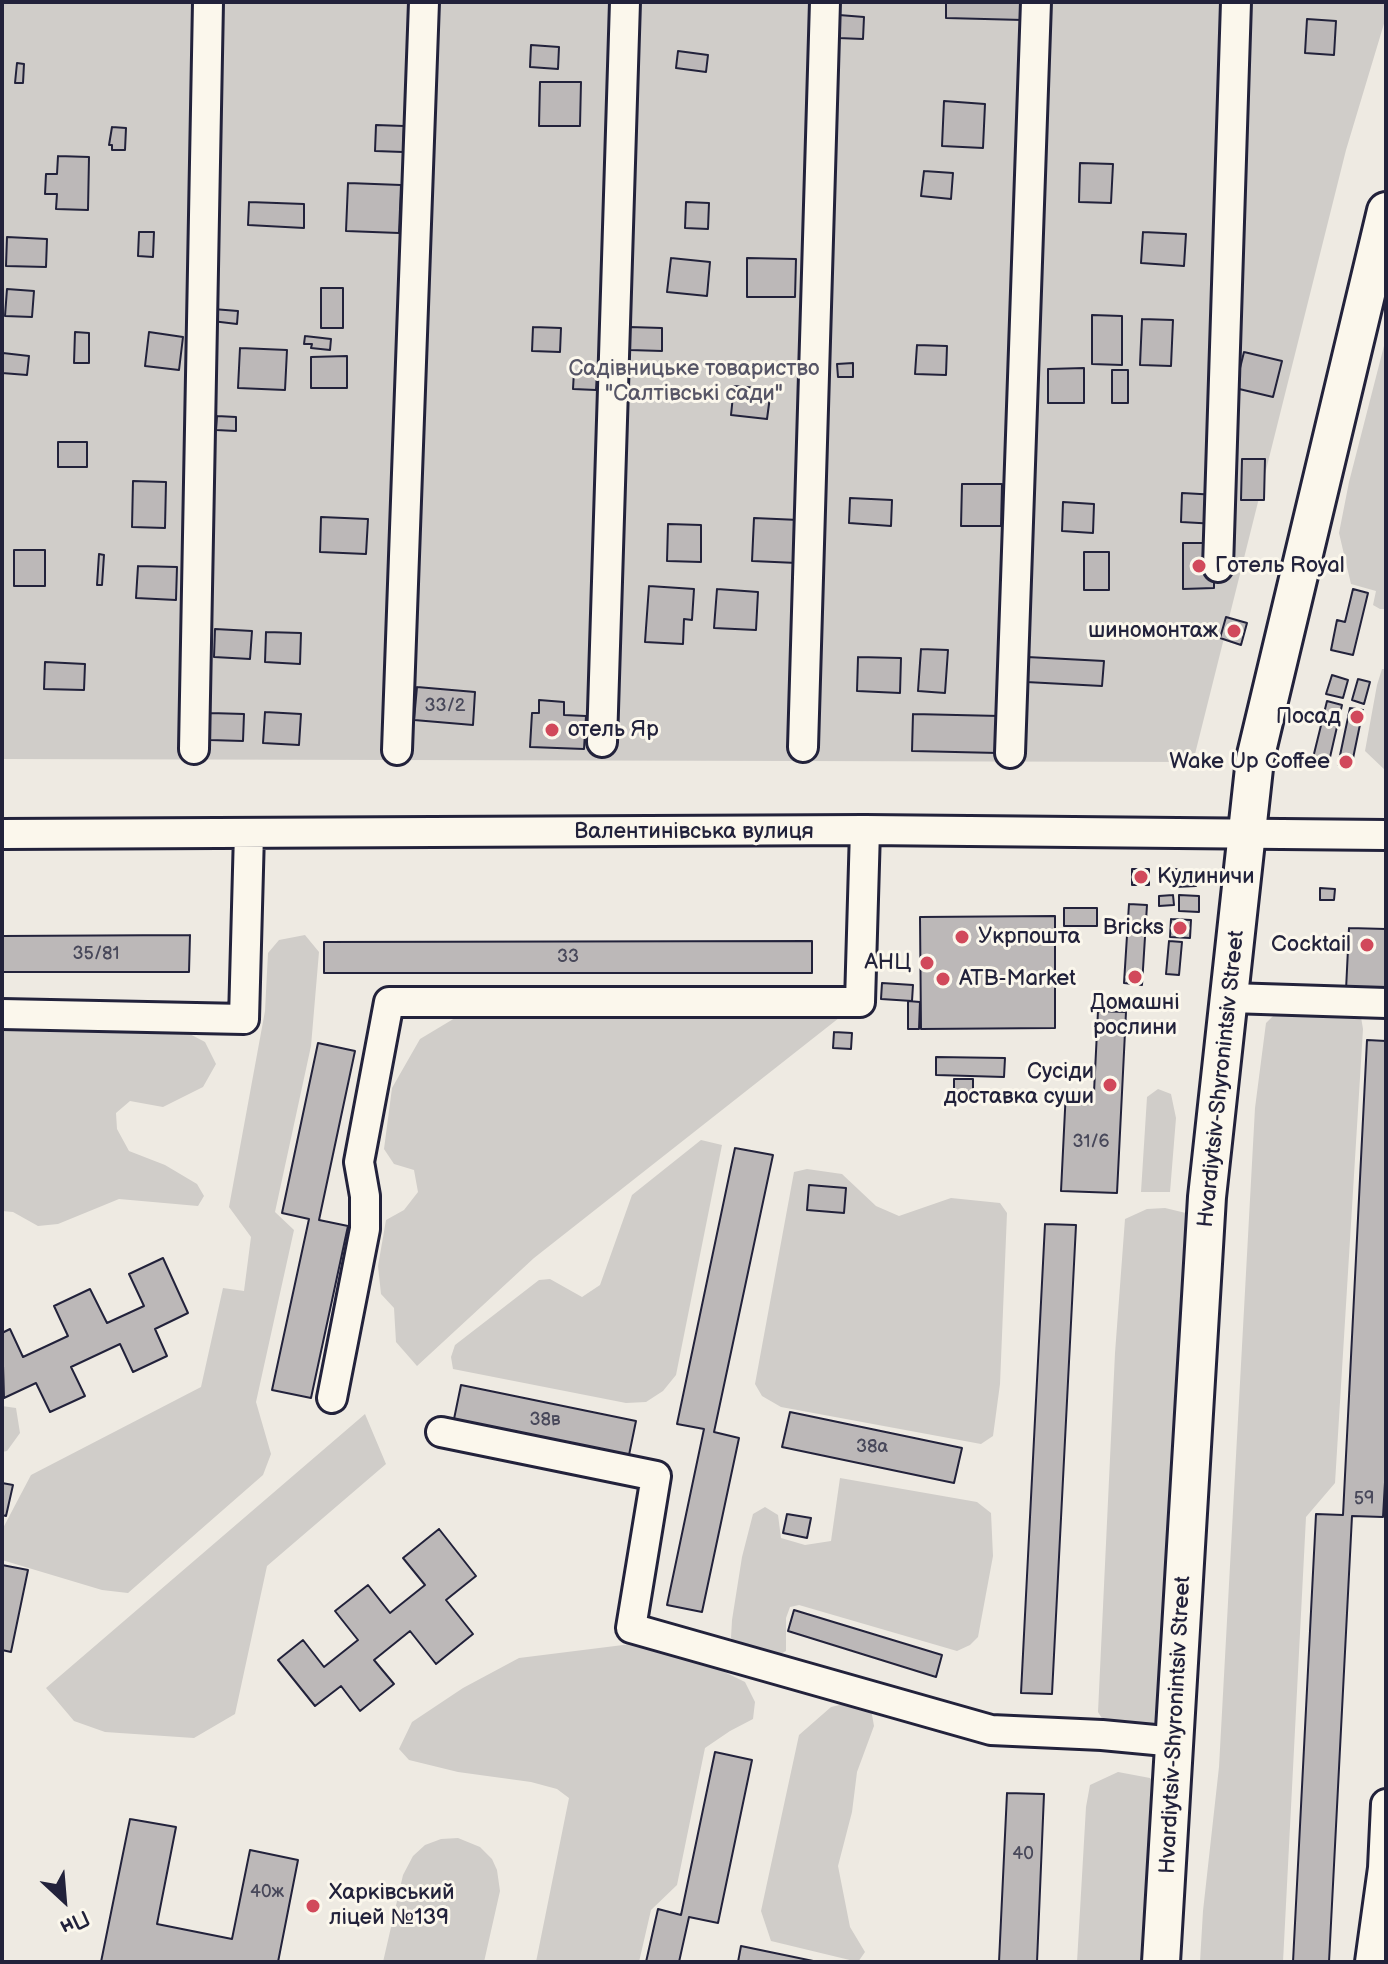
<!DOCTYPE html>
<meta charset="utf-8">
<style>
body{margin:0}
#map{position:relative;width:1388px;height:1964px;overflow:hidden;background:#eeeae2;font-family:"Balsamiq Sans",sans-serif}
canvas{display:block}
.frame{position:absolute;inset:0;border:4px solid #22223b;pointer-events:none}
.north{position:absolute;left:24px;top:1860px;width:80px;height:80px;-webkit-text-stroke:6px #fbf7ec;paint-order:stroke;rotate:154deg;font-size:22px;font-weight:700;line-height:32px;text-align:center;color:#22223b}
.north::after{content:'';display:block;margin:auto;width:28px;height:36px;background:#22223b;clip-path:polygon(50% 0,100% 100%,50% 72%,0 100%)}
</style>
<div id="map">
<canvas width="1388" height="1964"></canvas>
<div class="frame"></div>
<div class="north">Пн</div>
</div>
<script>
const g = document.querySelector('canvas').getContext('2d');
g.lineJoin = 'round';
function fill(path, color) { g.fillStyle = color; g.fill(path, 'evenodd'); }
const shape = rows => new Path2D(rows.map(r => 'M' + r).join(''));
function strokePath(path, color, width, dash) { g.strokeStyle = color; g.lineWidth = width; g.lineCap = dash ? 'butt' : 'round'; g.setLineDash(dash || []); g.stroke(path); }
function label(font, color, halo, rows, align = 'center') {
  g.font = font + ' "Balsamiq Sans",sans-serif'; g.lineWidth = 6; g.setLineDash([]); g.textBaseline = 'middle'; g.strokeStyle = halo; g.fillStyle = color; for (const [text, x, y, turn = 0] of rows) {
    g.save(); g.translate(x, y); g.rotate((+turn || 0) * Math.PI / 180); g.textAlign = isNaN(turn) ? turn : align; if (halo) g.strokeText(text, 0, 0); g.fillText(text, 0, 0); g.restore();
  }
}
fill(shape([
 [2,2,1386,2,1386,17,1346,150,1193,762,2,759],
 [1386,338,1386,609,1380,609,1373,605,1376,591,1351,584,1339,533,1349,482],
 [1382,669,1386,669,1386,771,1365,751,1377,685],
 [305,935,319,952,311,1046,275,1212,294,1230,256,1402,271,1454,263,1475,128,1593,102,1590,2,1560,2,1530,31,1475,201,1387,223,1288,244,1291,251,1237,229,1207,265,1011,268,953,279,940],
 [1281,1008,1353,1011,1361,1017,1363,1029,1335,1483,1306,1517,1283,1962,1200,1962,1203,1911,1219,1767,1255,1108,1266,1023],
 [465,1012,844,1014,534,1258,417,1366,396,1342,394,1308,381,1294,378,1266,386,1220,404,1210,418,1192,414,1170,394,1164,384,1149,392,1088,420,1039],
 [58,1030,186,1032,205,1042,216,1064,203,1087,163,1107,130,1101,116,1113,117,1129,129,1151,165,1165,197,1184,204,1196,198,1206,119,1199,58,1224,38,1226,13,1212,2,1211,2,1031],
 [1158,1089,1171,1094,1176,1118,1170,1192,1141,1192,1147,1097],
 [701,1140,722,1145,676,1375,663,1391,646,1402,626,1403,453,1369,451,1357,455,1345,539,1280,550,1279,582,1297,600,1285,632,1195],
 [807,1169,842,1174,876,1206,899,1216,951,1198,1000,1203,1007,1213,1000,1384,993,1436,981,1444,781,1407,762,1396,755,1384,794,1172],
 [1165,1208,1190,1214,1158,1731,1108,1728,1098,1712,1115,1353,1125,1219,1147,1209],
 [2,1406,16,1408,20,1433,7,1451,2,1452],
 [365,1414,386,1464,267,1566,235,1714,194,1738,105,1732,74,1721,46,1688],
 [840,1478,977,1502,991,1513,993,1556,978,1637,970,1645,957,1651,799,1605,790,1607,786,1618,786,1651,769,1660,739,1649,731,1638,732,1620,742,1557,753,1514,765,1507,778,1515,781,1538,805,1545,831,1541],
 [639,1643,681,1651,745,1682,755,1702,753,1719,730,1731,705,1748,677,1885,651,1910,639,1962,536,1962,569,1798,557,1789,531,1782,458,1772,409,1760,399,1749,412,1722,463,1688,519,1658],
 [852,1702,871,1709,874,1726,857,1772,852,1812,838,1866,850,1927,865,1952,858,1962,771,1941,761,1911,799,1735,831,1707],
 [1118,1772,1150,1778,1156,1786,1155,1962,1077,1962,1086,1807,1090,1785],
 [458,1838,480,1847,492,1859,497,1870,500,1891,484,1962,383,1962,403,1875,413,1856,425,1845,441,1839]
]), '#d0cdc9');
const building = shape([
 [946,2,1023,2,1023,20,946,18,946,2],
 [839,15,864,17,863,39,838,38,839,15],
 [1307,19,1336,21,1334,55,1305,53,1307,19],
 [531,45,559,47,558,69,530,67,531,45],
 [678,51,708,55,706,72,676,68,678,51],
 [17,63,24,64,23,83,15,83,17,63],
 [540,82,581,82,580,126,539,126,540,82],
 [944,101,985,104,983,148,942,146,944,101],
 [376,125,404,126,403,152,375,151,376,125],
 [112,127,126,128,125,150,112,150,112,145,109,145,112,127],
 [58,156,89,157,88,210,56,209,57,194,45,194,46,174,57,174,58,156],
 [1080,163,1113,164,1111,203,1079,202,1080,163],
 [924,171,953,173,951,199,921,196,924,171],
 [348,183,401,185,399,233,346,231,348,183],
 [249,202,304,204,304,228,248,225,249,202],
 [686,202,709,203,708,229,685,228,686,202],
 [139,232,154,232,153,257,138,256,139,232],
 [1143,232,1186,234,1184,266,1141,263,1143,232],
 [7,237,47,239,46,267,6,266,7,237],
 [671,258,710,262,707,296,667,292,671,258],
 [747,258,796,259,795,297,747,297,747,258],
 [321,288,343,288,343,328,321,328,321,288],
 [7,289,34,291,32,317,5,316,7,289],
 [213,309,238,311,237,324,212,321,213,309],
 [1092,315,1122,316,1122,365,1092,364,1092,315],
 [1142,319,1173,320,1171,366,1140,365,1142,319],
 [533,327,561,328,560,352,532,351,533,327],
 [629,327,662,328,662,351,629,350,629,327],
 [75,332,89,333,89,363,74,363,75,332],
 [149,332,183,337,179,370,145,366,149,332],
 [305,336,331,339,330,350,311,348,312,344,304,344,305,336],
 [917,345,947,346,946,375,915,374,917,345],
 [240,348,287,350,285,390,238,388,240,348],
 [1244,352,1282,361,1273,397,1235,388,1244,352],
 [3,353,29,356,27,375,2,373,3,353],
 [347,356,347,388,311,388,311,357,347,356],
 [853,363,853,377,838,377,837,364,853,363],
 [1084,368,1084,403,1048,403,1048,369,1084,368],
 [1112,370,1128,370,1128,403,1112,403,1112,370],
 [574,371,597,372,596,390,573,389,574,371],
 [734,386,771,389,767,419,731,415,734,386],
 [217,416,236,417,236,431,216,430,217,416],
 [58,442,87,442,87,467,58,467,58,442],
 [1242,459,1265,459,1264,500,1241,500,1242,459],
 [133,481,166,482,165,528,132,527,133,481],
 [962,484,1002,484,1001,526,961,526,962,484],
 [1182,493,1218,495,1217,524,1181,522,1182,493],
 [850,498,892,500,891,526,849,523,850,498],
 [1063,502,1094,504,1093,533,1062,531,1063,502],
 [321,517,368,519,366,554,320,552,321,517],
 [754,518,799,520,797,563,752,561,754,518],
 [668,524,701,525,701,562,667,561,668,524],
 [1183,543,1214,543,1214,588,1183,589,1183,543],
 [14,550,45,550,45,586,14,586,14,550],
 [1084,552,1109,552,1109,590,1084,590,1084,552],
 [99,554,104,555,102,585,97,585,99,554],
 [138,566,177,567,176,600,136,598,138,566],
 [649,586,694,589,692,620,684,619,683,644,645,642,649,586],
 [717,589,758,592,756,630,714,628,717,589],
 [1353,589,1368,593,1353,655,1331,650,1337,620,1345,622,1353,589],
 [1226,617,1247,623,1241,645,1220,638,1226,617],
 [215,629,252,631,250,659,214,657,215,629],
 [266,632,301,633,300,664,265,662,266,632],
 [921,649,948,650,945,693,918,691,921,649],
 [858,657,901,658,900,693,857,691,858,657],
 [1027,657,1104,661,1102,686,1026,682,1027,657],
 [45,662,85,664,84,690,44,689,45,662],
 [1332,675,1348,680,1343,698,1326,694,1332,675],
 [1358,679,1370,682,1364,704,1352,700,1358,679],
 [417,687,475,692,473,725,414,720,417,687],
 [539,700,564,702,564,715,586,716,584,749,530,747,532,713,539,713,539,700],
 [1327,701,1342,705,1328,766,1312,762,1327,701],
 [1350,708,1363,710,1351,768,1338,765,1350,708],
 [265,712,301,714,299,745,263,743,265,712],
 [210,713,244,714,243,741,209,740,210,713],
 [913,714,1000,716,998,753,912,751,913,714],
 [1132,869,1149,869,1149,885,1132,885,1132,869],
 [1176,869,1197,878,1196,886,1175,887,1176,869],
 [1320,888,1335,889,1334,900,1320,900,1320,888],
 [1173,895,1174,905,1159,906,1159,896,1173,895],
 [1179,895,1199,896,1199,912,1179,911,1179,895],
 [1129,904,1147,905,1142,985,1124,983,1129,904],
 [1064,908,1097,908,1097,926,1064,926,1064,908],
 [1055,916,1055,1028,921,1029,920,917,1055,916],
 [1171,919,1191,920,1190,938,1170,937,1171,919],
 [1349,928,1386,929,1386,991,1346,990,1349,928],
 [190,935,189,972,2,972,2,936,190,935],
 [812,941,812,973,324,973,324,942,812,941],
 [1169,941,1182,942,1179,975,1166,974,1169,941],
 [882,983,913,985,912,1001,881,999,882,983],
 [908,1001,920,1002,919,1029,908,1029,908,1001],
 [1098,1011,1126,1012,1117,1193,1061,1191,1066,1090,1094,1092,1098,1011],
 [834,1032,852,1033,851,1049,833,1048,834,1032],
 [1367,1040,1386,1041,1386,1465,1383,1517,1352,1516,1329,1962,1293,1962,1316,1514,1343,1515,1367,1040],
 [318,1043,355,1051,319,1220,348,1226,311,1398,272,1390,309,1219,282,1213,318,1043],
 [936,1057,1005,1058,1004,1077,936,1075,936,1057],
 [954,1079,973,1079,973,1091,954,1091,954,1079],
 [735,1148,773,1155,714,1432,739,1438,702,1612,667,1605,704,1429,677,1424,735,1148],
 [809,1185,846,1188,844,1213,807,1210,809,1185],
 [1045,1224,1076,1225,1052,1694,1021,1693,1045,1224],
 [163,1258,188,1313,155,1329,167,1356,133,1372,120,1344,71,1367,85,1396,50,1412,36,1383,4,1398,2,1333,10,1329,23,1357,68,1336,54,1306,90,1289,107,1323,144,1306,129,1274,163,1258],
 [461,1385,636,1421,629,1455,454,1419,461,1385],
 [790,1412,962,1448,954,1483,782,1447,790,1412],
 [2,1483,13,1485,6,1516,2,1515,2,1483],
 [787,1514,811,1518,807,1538,783,1533,787,1514],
 [439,1529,476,1576,446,1600,473,1634,436,1664,410,1631,374,1660,394,1684,360,1711,341,1686,315,1706,278,1660,303,1640,324,1667,358,1640,335,1611,368,1585,390,1613,425,1585,403,1558,439,1529],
 [2,1565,28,1570,11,1652,2,1650,2,1565],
 [794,1610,942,1655,936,1677,788,1631,794,1610],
 [715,1752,752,1760,718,1923,689,1917,679,1962,646,1962,658,1909,681,1915,715,1752],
 [1007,1793,1044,1794,1037,1962,999,1962,1007,1793],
 [130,1819,176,1827,157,1924,232,1939,250,1850,298,1860,278,1962,101,1962,130,1819],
 [741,1946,818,1962,738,1962,741,1946]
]);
fill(building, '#bcb8b8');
strokePath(building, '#22223b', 2);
const minor = shape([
 [1218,567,1236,2],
 [602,742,625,2],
 [803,747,825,2],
 [194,749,208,2],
 [397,750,424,2],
 [1010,753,1036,2],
 [2,834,865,830,1386,835],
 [1230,998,1386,1003],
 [2,1014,244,1019,249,833],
 [332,1398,365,1229,365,1196,359,1162,389,1002,860,1002,865,830],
 [441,1432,656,1476,631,1628,991,1730,1102,1735,1176,1742],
 [1370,1962,1383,1868,1386,1804]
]);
const major = shape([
 [1161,1962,1207,1197,1255,759,1386,211]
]);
strokePath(minor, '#22223b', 34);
strokePath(major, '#22223b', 42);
strokePath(minor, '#fbf7ec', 28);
strokePath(major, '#fbf7ec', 36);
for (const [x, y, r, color] of [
 [1199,566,8,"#d1495b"],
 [1234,631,8,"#d1495b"],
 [1357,717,8,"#d1495b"],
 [552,730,8,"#d1495b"],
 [1346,762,8,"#d1495b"],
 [1141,877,8,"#d1495b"],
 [1180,928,8,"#d1495b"],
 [962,937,8,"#d1495b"],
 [1367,945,8,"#d1495b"],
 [927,963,8,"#d1495b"],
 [1135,977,8,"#d1495b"],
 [943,979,8,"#d1495b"],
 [1110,1085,8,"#d1495b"],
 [313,1906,8,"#d1495b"]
]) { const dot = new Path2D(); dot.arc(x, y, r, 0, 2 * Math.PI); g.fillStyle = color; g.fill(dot); strokePath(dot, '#fbf7ec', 3); }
label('18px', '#48485a', null, [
 ["33/2",445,706],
 ["35/81",96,954],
 ["33",568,957],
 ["31/6",1091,1142],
 ["38в",545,1420],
 ["38а",872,1447],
 ["59",1364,1499],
 ["40",1023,1854],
 ["40ж",267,1892]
]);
label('22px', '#565566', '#fbf7ec', [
 ["Садівницьке товариство",694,369],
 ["\"Салтівські сади\"",694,394]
]);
label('22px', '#22223b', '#fbf7ec', [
 ["Готель Royal",1215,566,"left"],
 ["шиномонтаж",1218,631],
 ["Посад",1341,717],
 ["отель Яр",568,730,"left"],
 ["Wake Up Coffee",1330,762],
 ["Кулиничи",1157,877,"left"],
 ["Bricks",1164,928],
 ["Укрпошта",978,937,"left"],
 ["Cocktail",1351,945],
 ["АНЦ",911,963],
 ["ATB-Market",959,979,"left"],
 ["Домашні",1135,1003,"center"],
 ["рослини",1135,1028,"center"],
 ["Сусіди",1094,1072],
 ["доставка суши",1094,1097],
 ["Харківський",329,1893,"left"],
 ["ліцей №139",329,1918,"left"]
], 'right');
label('22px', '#22223b', '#fbf7ec', [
 ["Валентинівська вулиця",694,832],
 ["Hvardiytsiv-Shyronintsiv Street",1222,1079,-84],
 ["Hvardiytsiv-Shyronintsiv Street",1176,1725,-87]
]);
</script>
